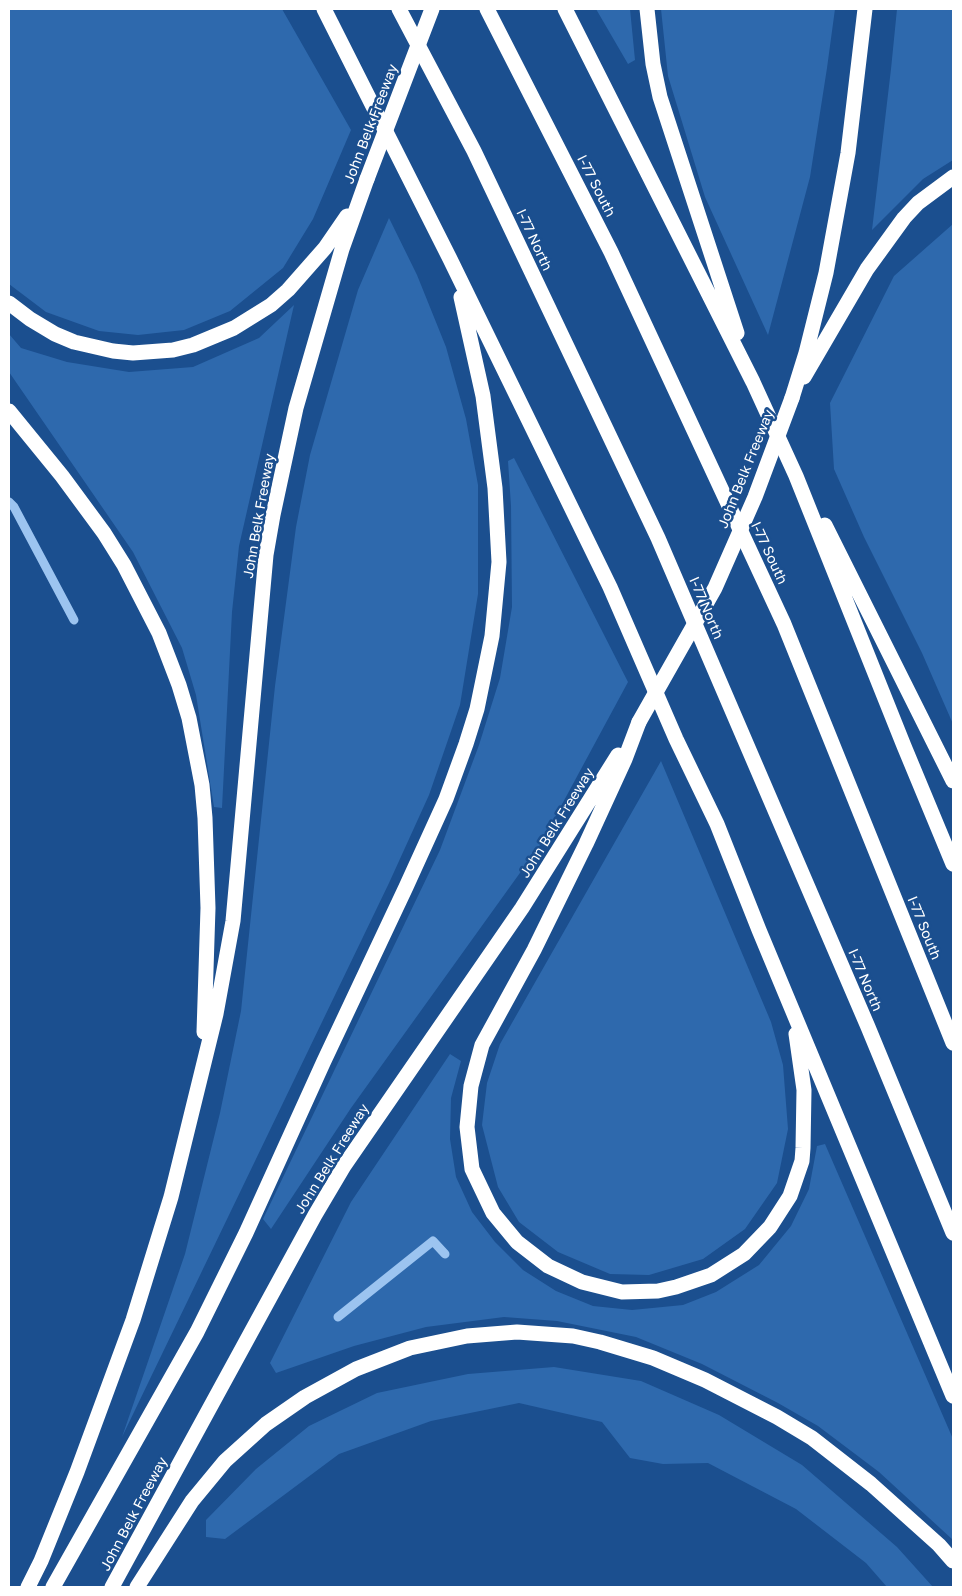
<!DOCTYPE html>
<style>
body{margin:0}
#map{position:relative;width:962px;height:1596px;overflow:hidden;background:#1b4f8f;font-family:"Golos Text",sans-serif}
canvas{display:block}
.frame{position:absolute;inset:0;border:10px solid #fff;pointer-events:none}
</style>
<div id="map">
<canvas width="962" height="1596"></canvas>
<div class="frame"></div>
</div>
<script>
const g = document.querySelector('canvas').getContext('2d');
g.lineJoin = 'round';
function fill(path, color) { g.fillStyle = color; g.fill(path, 'evenodd'); }
const shape = rows => new Path2D(rows.map(r => 'M' + r).join(''));
function strokePath(path, color, width, dash) { g.strokeStyle = color; g.lineWidth = width; g.lineCap = dash ? 'butt' : 'round'; g.setLineDash(dash || []); g.stroke(path); }
function label(font, color, halo, rows, align = 'center') {
  g.font = font + ' "Golos Text",sans-serif'; g.lineWidth = 5; g.setLineDash([]); g.textBaseline = 'middle'; g.strokeStyle = halo; g.fillStyle = color; for (const [text, x, y, turn = 0] of rows) {
    g.save(); g.translate(x, y); g.rotate((+turn || 0) * Math.PI / 180); g.textAlign = isNaN(turn) ? turn : align; if (halo) g.strokeText(text, 0, 0); g.fillText(text, 0, 0); g.restore();
  }
}
fill(shape([
 [9,9,282,9,351,130,313,219,283,268,230,311,184,330,138,335,99,331,46,312,9,284],
 [596,9,630,9,635,60,628,64],
 [661,9,835,9,827,68,810,177,768,335,705,197,668,76],
 [897,9,953,9,953,160,923,179,872,230,891,69],
 [389,218,417,275,446,347,466,419,478,485,478,594,460,705,429,795,389,883,122,1437,185,1254,220,1113,241,1011,275,686,296,527,310,455,358,290],
 [953,224,953,724,922,653,864,537,834,469,830,403,894,276],
 [294,305,239,546,232,612,222,808,214,807,196,695,182,648,133,552,9,372,9,334,21,348,67,362,129,372,193,367,259,338],
 [514,458,628,682,540,845,351,1108,271,1229,263,1219,440,850,479,745,500,678,512,607,511,506,508,461],
 [661,761,771,1022,783,1065,788,1129,777,1183,745,1229,703,1259,649,1275,610,1274,558,1252,519,1222,498,1187,482,1125,487,1083,500,1044],
 [450,1054,461,1061,451,1098,450,1139,456,1177,472,1212,495,1242,523,1270,556,1291,593,1306,632,1310,683,1305,716,1292,759,1265,791,1226,809,1189,817,1146,825,1144,953,1439,953,1540,879,1472,818,1426,778,1403,702,1364,636,1337,557,1321,504,1317,426,1327,354,1346,276,1373,270,1363,351,1202],
 [554,1367,641,1381,719,1415,802,1465,897,1547,933,1587,887,1587,866,1563,796,1509,708,1463,663,1464,630,1458,602,1422,519,1403,431,1421,339,1454,225,1539,206,1537,206,1520,256,1469,309,1426,377,1393,468,1374]
]), '#2e69ad');
strokePath(shape([
 [9,502,14,507,74,620],
 [338,1317,433,1241,445,1254]
]), '#9cc4f0', 9);
strokePath(shape([
 [324,9,450,259,610,587,676,739,717,824,759,930,953,1396],
 [399,9,474,151,658,538,868,1027,953,1233],
 [487,9,611,252,784,624,953,1043],
 [565,9,753,382,796,476,904,746,953,864],
 [647,9,653,64,660,97,737,333],
 [9,303,30,319,55,334,74,342,113,351,133,353,173,350,193,345,234,328,271,305,288,290,325,248,347,216],
 [804,377,867,269,904,218,918,203,953,177],
 [792,398,806,353,826,273,848,153,865,9],
 [9,411,62,476,104,533,124,565,159,633,179,685,189,718,202,785,205,818,208,908,204,1032],
 [825,525,953,781],
 [639,722,625,759,586,844,534,950,482,1045,471,1086,467,1127,472,1169,493,1213,517,1242,548,1266,582,1282,622,1292,658,1291,676,1287,711,1275,744,1254,770,1227,790,1196,802,1161,803,1148,804,1090,796,1034],
 [28,1587,41,1561,77,1472,133,1320,171,1197,216,1014,233,921,266,555,273,515,296,408,342,249,367,179],
 [53,1587,197,1332,246,1233,324,1061,406,887,446,799,466,744,477,709,492,636,499,562,495,488,483,396,461,297],
 [112,1587,315,1215,344,1166,522,908,618,755],
 [137,1587,192,1501,225,1461,266,1424,305,1397,356,1369,410,1348,467,1336,517,1332,573,1336,600,1342,653,1358,705,1380,777,1417,812,1438,871,1484,939,1545,953,1561]
]), '#fff', 15);
strokePath(shape([
 [367,179,432,9],
 [639,722,715,588,755,497,792,398]
]), '#fff', 15);
label('14px', '#fff', '#1b4f8f', [
 ["John Belk Freeway",371,124,-69],
 ["I-77 South",596,186,63],
 ["I-77 North",534,240,65],
 ["John Belk Freeway",746,469,-68],
 ["John Belk Freeway",259,516,-80],
 ["I-77 South",769,553,65],
 ["I-77 North",706,608,67],
 ["John Belk Freeway",557,823,-58],
 ["I-77 South",924,928,68],
 ["I-77 North",865,980,67],
 ["John Belk Freeway",332,1159,-58],
 ["John Belk Freeway",134,1514,-62]
]);
</script>
